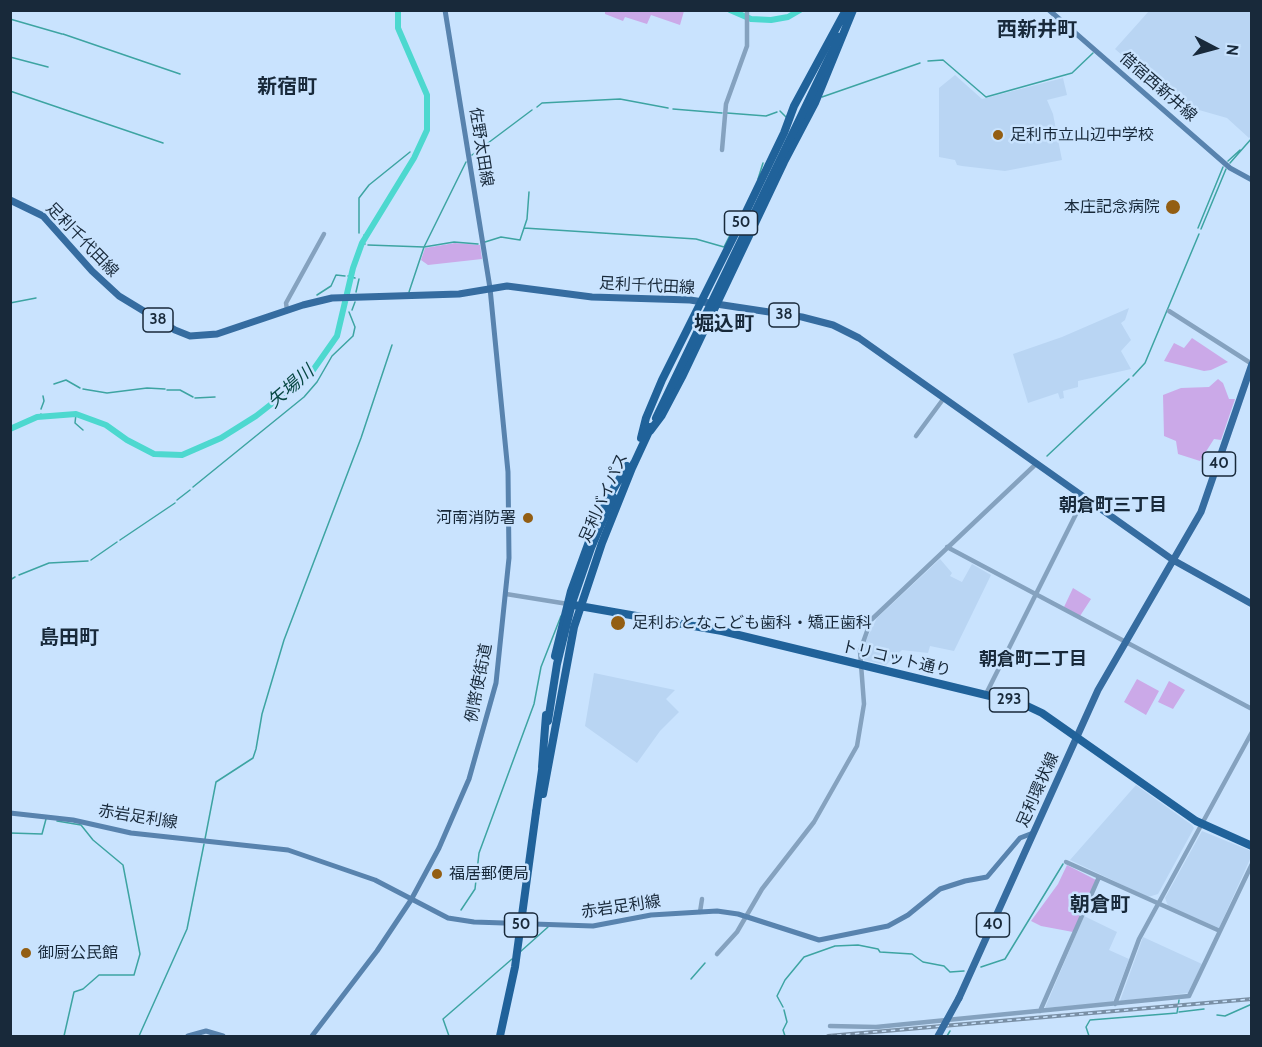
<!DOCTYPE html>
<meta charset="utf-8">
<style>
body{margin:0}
#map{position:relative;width:1262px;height:1047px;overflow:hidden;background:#c9e3fe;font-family:Cabin,sans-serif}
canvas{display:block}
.frame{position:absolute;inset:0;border:12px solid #18293a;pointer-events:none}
.north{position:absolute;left:1184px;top:18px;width:60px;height:60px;-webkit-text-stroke:4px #c9e3fe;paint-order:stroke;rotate:96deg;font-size:16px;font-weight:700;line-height:24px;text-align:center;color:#18293a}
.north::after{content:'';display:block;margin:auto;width:21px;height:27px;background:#18293a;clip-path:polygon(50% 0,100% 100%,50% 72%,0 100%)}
</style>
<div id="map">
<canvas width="1262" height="1047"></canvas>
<div class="frame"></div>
<div class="north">N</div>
</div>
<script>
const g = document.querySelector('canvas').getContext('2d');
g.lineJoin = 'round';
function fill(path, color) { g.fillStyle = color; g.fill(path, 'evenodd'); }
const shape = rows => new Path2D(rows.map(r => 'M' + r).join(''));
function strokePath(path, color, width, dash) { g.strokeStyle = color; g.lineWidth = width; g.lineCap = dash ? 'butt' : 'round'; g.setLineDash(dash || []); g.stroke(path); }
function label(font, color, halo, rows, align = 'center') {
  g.font = font + ' Cabin,"Noto Sans JP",sans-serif'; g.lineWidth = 5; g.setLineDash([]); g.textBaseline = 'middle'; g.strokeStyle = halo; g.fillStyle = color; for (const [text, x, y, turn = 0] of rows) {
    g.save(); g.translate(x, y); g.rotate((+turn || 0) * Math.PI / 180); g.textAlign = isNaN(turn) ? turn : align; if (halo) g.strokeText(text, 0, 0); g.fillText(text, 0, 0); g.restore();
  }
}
fill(shape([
 [1149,11,1251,11,1252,135,1249,138,1227,118,1178,104,1115,49],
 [955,75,982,99,1063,78,1067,95,1047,100,1053,114,1062,160,1005,171,962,166,957,165,955,160,939,157,939,88],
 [1129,308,1125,320,1121,323,1131,340,1121,351,1131,369,1078,381,1078,387,1063,391,1064,398,1060,399,1058,393,1028,403,1013,354,1062,337],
 [940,559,952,573,950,576,962,582,972,564,991,575,954,651,930,646,928,653,902,650,886,665,864,660,866,640,877,618],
 [594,673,675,690,666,699,679,712,660,731,637,763,585,726],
 [1136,785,1192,825,1194,828,1158,894,1148,897,1070,860],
 [1202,831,1251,851,1251,857,1219,928,1168,906,1165,898],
 [1084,916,1117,932,1109,950,1129,959,1114,999,1113,1002,1045,1008],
 [1143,937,1202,964,1188,993,1120,1001]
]), '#b9d5f3');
fill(shape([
 [605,11,605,10,684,11,680,25,651,15,647,24,625,17,623,21,605,14],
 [455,243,480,245,482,259,428,265,421,260,425,248],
 [1192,338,1228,362,1211,370,1204,371,1164,361,1174,343,1184,348],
 [1218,379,1223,383,1229,399,1235,399,1221,440,1214,439,1200,461,1178,454,1176,441,1164,436,1163,395,1181,388,1209,387],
 [1073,588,1091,599,1080,616,1064,607],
 [1137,679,1159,691,1146,715,1124,702],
 [1169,681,1185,690,1173,709,1158,702],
 [1067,865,1096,880,1073,932,1041,926,1031,921,1058,884]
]), '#cba9e8');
strokePath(shape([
 [10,19,62,34],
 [63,34,180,74],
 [10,57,48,67],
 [928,61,943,60,986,97,1072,73,1093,53],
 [10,91,163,143],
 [822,97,920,63],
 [537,107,542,103,620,99,668,108],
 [673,109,722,113],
 [780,111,787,118],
 [727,113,766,116,777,112],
 [472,155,532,110],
 [1228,161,1240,150],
 [1230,163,1252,138],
 [758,179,763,163],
 [524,228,696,239,724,247,733,229],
 [1198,228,1223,167],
 [1201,229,1226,169],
 [359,233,359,198,369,185,410,152],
 [364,235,366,236],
 [485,242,501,237,520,240,527,219,529,192],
 [362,243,365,244],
 [368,245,424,247,454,242,478,244],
 [348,276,355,278],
 [356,292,359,279],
 [409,292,424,247,466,162],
 [317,295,331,286,336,275,345,276],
 [10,303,36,298],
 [352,310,355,302],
 [1133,376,1145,363,1199,234],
 [54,384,66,380,80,388],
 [83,389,107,393,147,388,165,389],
 [167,390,180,390,193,397],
 [195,398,215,397],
 [41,409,44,401,43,396],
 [41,414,42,416],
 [76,414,75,423,83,430],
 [1047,456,1129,379],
 [193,487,304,397,317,382,332,356,353,336,355,327,349,312],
 [177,500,190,490],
 [120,540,175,503],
 [91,560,117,542],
 [19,575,49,563,88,561],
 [10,580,15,577],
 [57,821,81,825,93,840,123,865,140,954,134,975,99,975,83,989,74,992,64,1036],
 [10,833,42,834,46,819],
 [205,839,216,782,253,758,256,749,262,714,284,640,361,438,392,345],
 [461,910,475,889,479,853,534,704,541,667,561,616],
 [520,952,548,927],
 [981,967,1005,959,1063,864],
 [691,979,705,963],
 [783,1007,777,996,785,980,804,957,835,946,858,945,878,949,880,952,912,954,923,962,944,966,950,972,964,971],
 [784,1010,787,1022,783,1030,785,1036],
 [1179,1012,1204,1009],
 [1217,1015,1225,1016,1252,1004],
 [139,1036,187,929,204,844],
 [449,1036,443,1019,512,959],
 [947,1036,950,1031],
 [1089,1036,1086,1027,1090,1020,1177,1013,1179,1000]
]), '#3da4a2', 1.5);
strokePath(shape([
 [730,10,751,19,771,20,788,17,800,10],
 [10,429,37,417,76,414,106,425,127,440,154,454,182,455,221,438,256,416,311,373,337,336,353,268,362,243,414,158,427,130,427,95,398,28,398,10]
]), '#4dd8cf', 6);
strokePath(shape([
 [722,150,726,104,747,46,747,10],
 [287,310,286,303,324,234],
 [1169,311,1252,364],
 [916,436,944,398],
 [947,547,1252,709],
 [506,594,568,604],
 [986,694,1084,498],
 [1066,862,1220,931],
 [700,912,702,899],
 [717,954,737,932,762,889,814,822,857,746,864,704,860,651,871,620,1036,464],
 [1115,1004,1139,939,1252,732],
 [1040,1011,1099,877],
 [830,1026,876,1027,1189,996,1252,864]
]), '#85a2bf', 4.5);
strokePath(shape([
 [1049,10,1230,168,1252,180],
 [10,813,73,820,131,833,288,850,375,880,448,918,474,922,593,926,651,915,717,911,738,914,819,940,888,926,908,915,940,889,965,881,987,877,1020,838,1033,833],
 [188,1036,206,1031,223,1036],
 [312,1036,377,951,411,900,439,848,469,779,496,683,509,558,508,472,490,288,445,10]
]), '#5883ae', 5);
strokePath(shape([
 [10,200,43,216,92,271,119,296,175,330,190,336,217,334,303,305,332,298,459,294,507,286,592,297,690,300,802,317,833,325,859,338,1173,560,1252,604],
 [959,998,1098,690,1201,512,1252,364]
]), '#356ca0', 7);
strokePath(shape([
 [650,431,662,415,682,377,784,162,815,103,853,10],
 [641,438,646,418,662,380,746,212,784,133,794,106,846,10],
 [632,468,651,427],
 [568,604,722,631,1023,704,1042,713,1196,821,1252,846],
 [555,656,571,591,591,536,607,500,627,466],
 [542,767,546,715],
 [543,794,574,627,602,543,634,463],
 [536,812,543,763]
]), '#20629a', 8);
const rail = shape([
 [828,1036,1252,999]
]);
strokePath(rail, '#798fa5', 4);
strokePath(rail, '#c9e3fe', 1.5, [4.5]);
strokePath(shape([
 [938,1036,959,998]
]), '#356ca0', 7);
strokePath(shape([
 [656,418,839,37],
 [548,721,557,664,572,603,591,548,613,497],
 [500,1036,515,967,536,812]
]), '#20629a', 8);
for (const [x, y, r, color] of [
 [998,135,6,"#935e13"],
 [1173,207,8,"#935e13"],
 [528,518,6,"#935e13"],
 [618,623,8,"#935e13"],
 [437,874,6,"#935e13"],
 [26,953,6,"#935e13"]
]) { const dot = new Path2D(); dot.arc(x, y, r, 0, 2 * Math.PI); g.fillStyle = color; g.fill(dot); strokePath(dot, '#c9e3fe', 2); }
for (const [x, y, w] of [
 [741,223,33],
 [784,315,30],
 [158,320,30],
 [1219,464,33],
 [1009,700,39],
 [521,925,33],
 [993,925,33]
]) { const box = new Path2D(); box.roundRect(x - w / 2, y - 12, w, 24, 4.5); g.fillStyle = '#c9e3fe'; g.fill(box); strokePath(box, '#18293a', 1.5); }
label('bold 15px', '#18293a', null, [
 ["50",741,223],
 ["38",784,315],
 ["38",158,320],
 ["40",1219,464],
 ["293",1009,700],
 ["50",521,925],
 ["40",993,925]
]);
label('16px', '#18293a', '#c9e3fe', [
 ["借宿西新井線",1158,87,41],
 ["佐野太田線",481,147,81],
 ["足利千代田線",82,240,46],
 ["足利千代田線",647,286,3],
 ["足利バイパス",604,498,-66],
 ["トリコット通り",896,659,13],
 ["例幣使街道",479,683,-79],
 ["足利環状線",1038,790,-66],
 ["赤岩足利線",138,817,9],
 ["赤岩足利線",621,907,-8]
]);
label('16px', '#18293a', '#c9e3fe', [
 ["足利市立山辺中学校",1010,135],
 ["本庄記念病院",1160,207,"right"],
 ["河南消防署",516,518,"right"],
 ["足利おとなこども歯科・矯正歯科",632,623],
 ["福居郵便局",449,874],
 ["御厨公民館",38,953]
], 'left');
label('italic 18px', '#084844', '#c9e3fe', [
 ["矢場川",291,387,-41]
]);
label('bold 18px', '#18293a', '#c9e3fe', [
 ["朝倉町三丁目",1113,506],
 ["朝倉町二丁目",1033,660]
]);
label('bold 20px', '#18293a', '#c9e3fe', [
 ["西新井町",1037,30],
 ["新宿町",287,87],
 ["堀込町",724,324],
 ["島田町",69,638],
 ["朝倉町",1100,905]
]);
</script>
